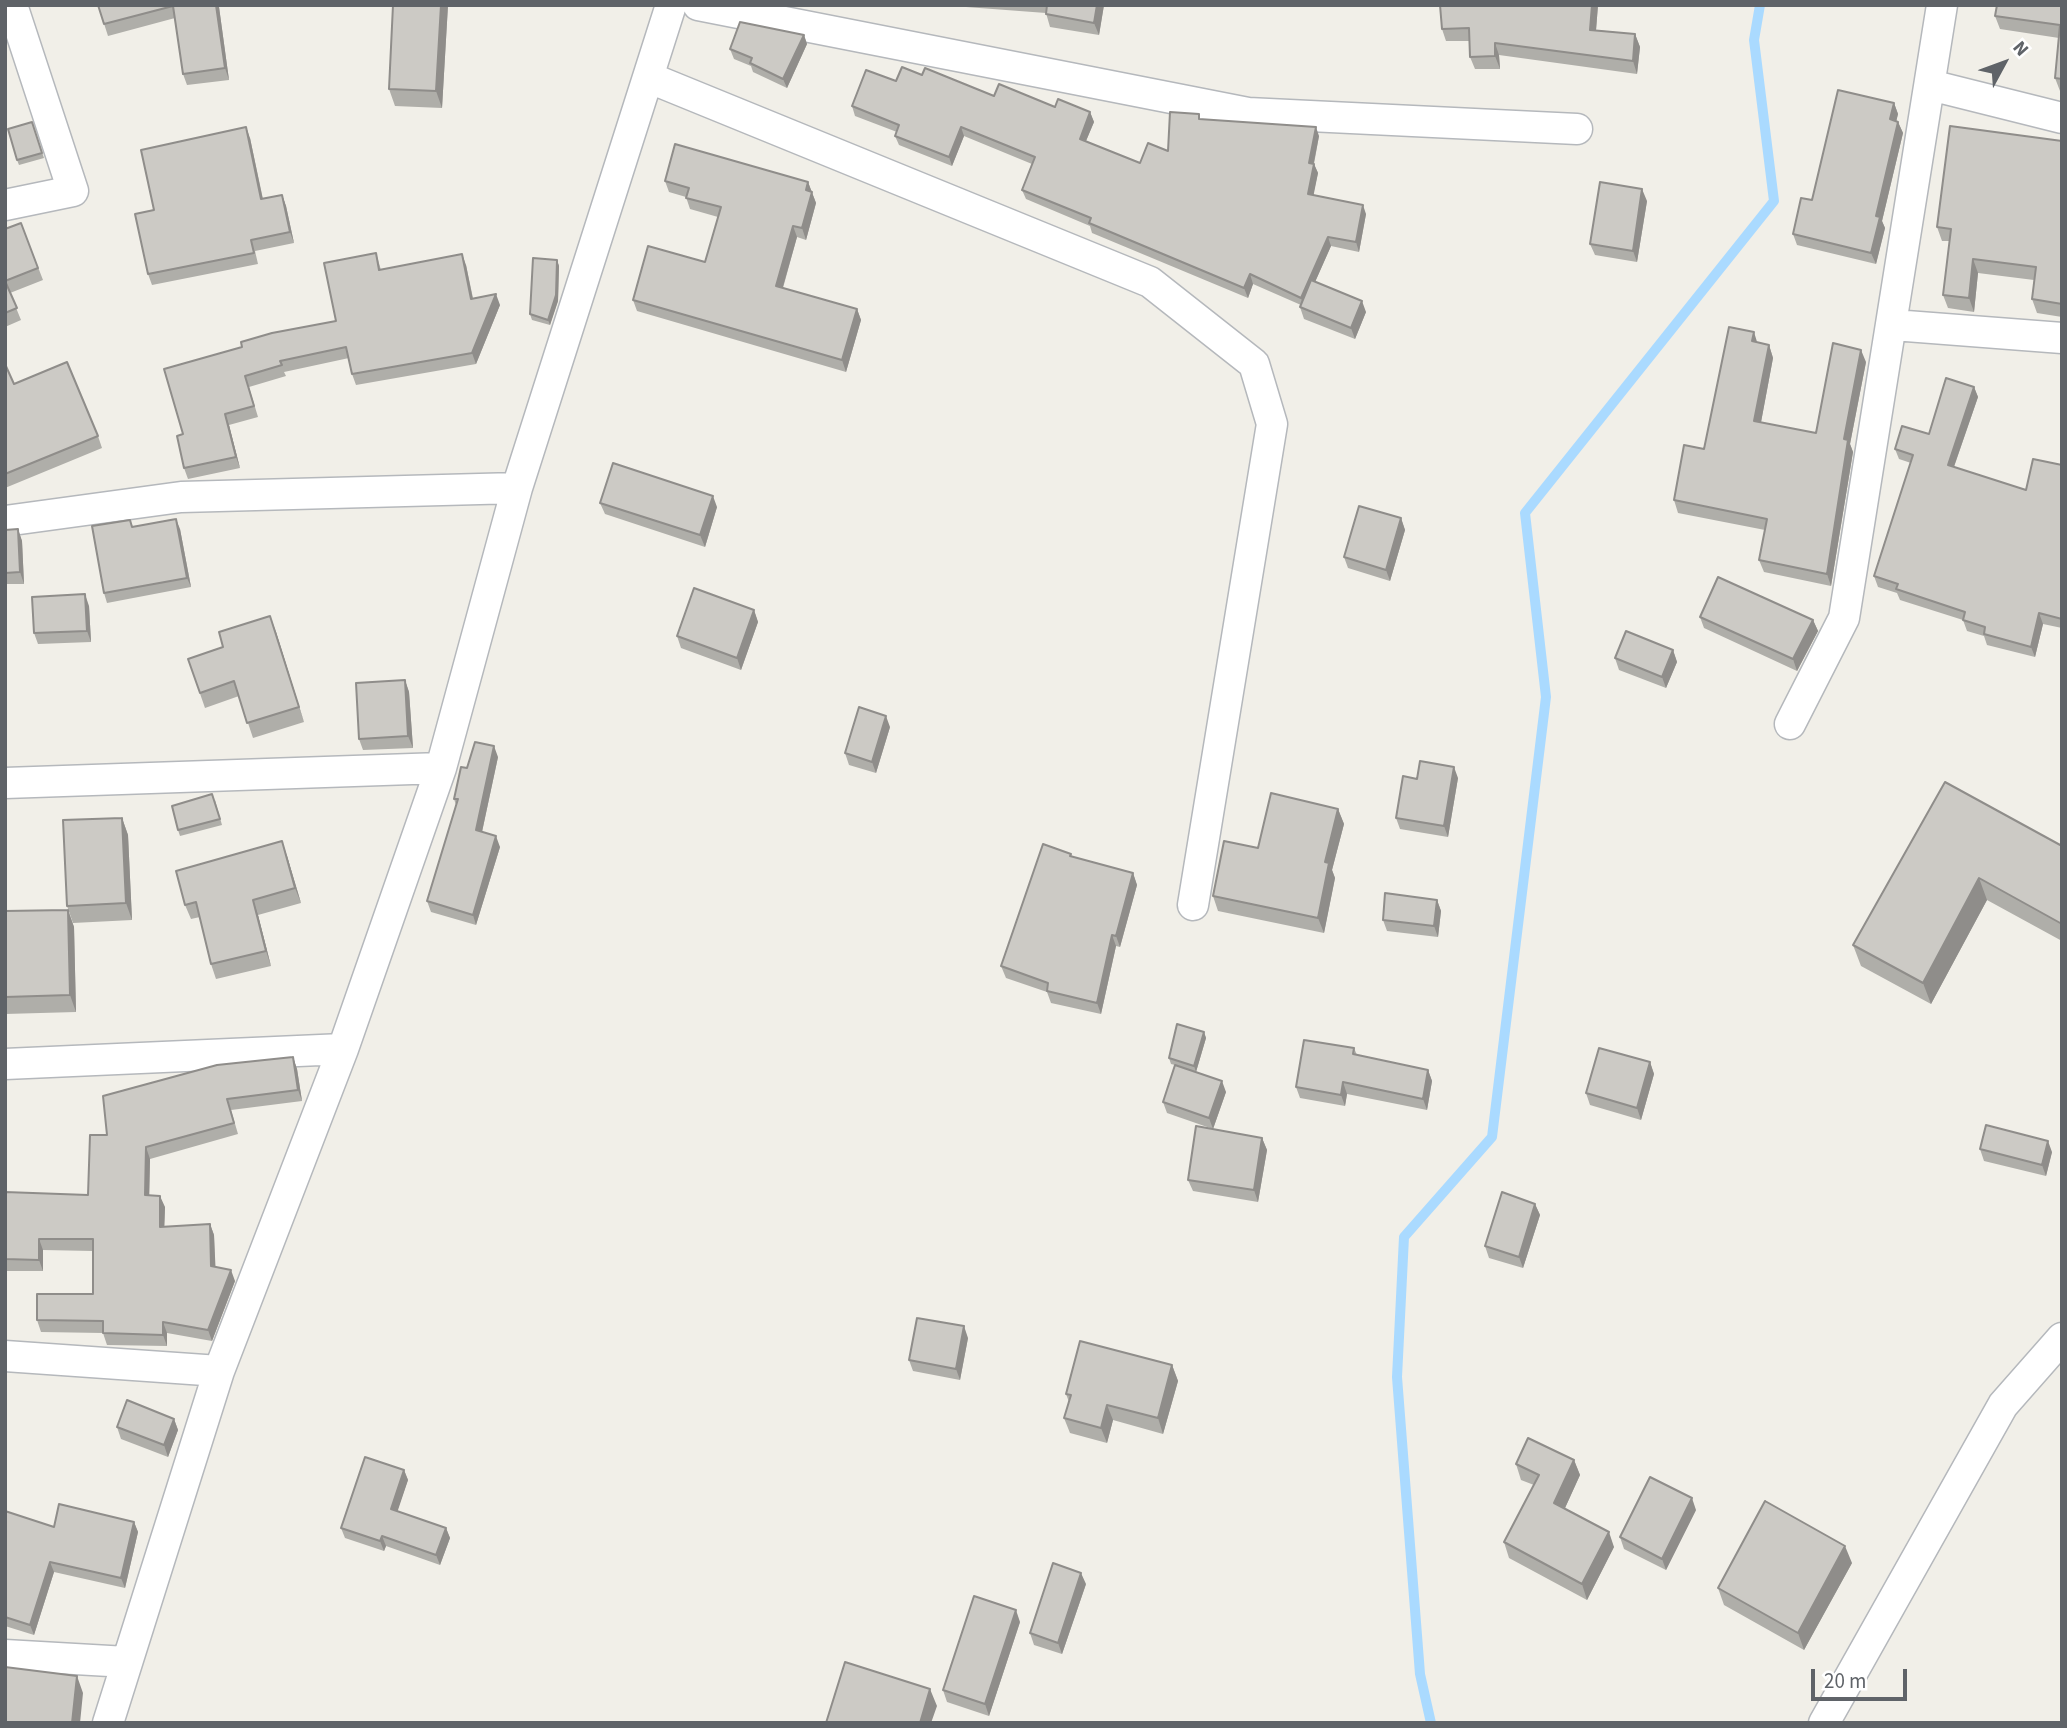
<!DOCTYPE html>
<style>
body{margin:0}
#map{position:relative;width:2067px;height:1728px;overflow:hidden;background:#f1efe8;font-family:"Source Sans 3",sans-serif}
canvas{display:block}
.frame{position:absolute;inset:0;border:7px solid #5f6368;pointer-events:none}
.north{position:absolute;left:1969px;top:28px;width:70px;height:70px;-webkit-text-stroke:5px #fff;paint-order:stroke;rotate:49deg;font-size:19px;font-weight:700;line-height:28px;text-align:center;color:#5f6368}
.north::after{content:'';display:block;margin:auto;width:24px;height:32px;background:#5f6368;clip-path:polygon(50% 0,100% 100%,50% 72%,0 100%)}
.scale{position:absolute;left:1811px;top:1669px;width:96px;height:32px;box-sizing:border-box;border:4px solid #5f6368;border-top:0;padding-left:9px;font-size:21px;line-height:24px;white-space:nowrap;color:#5f6368;-webkit-text-stroke:5px #fff;paint-order:stroke}
</style>
<div id="map">
<canvas width="2067" height="1728"></canvas>
<div class="frame"></div>
<div class="north">N</div>
<div class="scale">20 m</div>
</div>
<script>
const g = document.querySelector('canvas').getContext('2d');
g.lineJoin = 'round';
const shape = rows => new Path2D(rows.map(r => 'M' + r).join(''));
function strokePath(path, color, width, dash) { g.strokeStyle = color; g.lineWidth = width; g.lineCap = dash ? 'butt' : 'round'; g.setLineDash(dash || []); g.stroke(path); }
function fill(path, color) { g.fillStyle = color; g.fill(path, 'evenodd'); }
strokePath(shape([
 [1431,1723,1420,1674,1397,1377,1404,1237,1492,1137,1546,697,1525,513,1774,201,1754,40,1760,5]
]), '#aadaff', 10);
const minor = shape([
 [698,5,1248,113,1577,129],
 [650,78,1150,282,1254,364,1272,424,1193,905],
 [1930,85,2062,118],
 [5,205,73,191,12,5],
 [1893,325,2062,338],
 [5,521,181,497,517,488],
 [1790,724,1844,618,1942,5],
 [5,783,441,768],
 [5,1064,343,1049],
 [5,1356,219,1371],
 [5,1655,127,1662],
 [108,1723,219,1371,343,1049,441,768,517,488,671,5],
 [1824,1723,2003,1405,2062,1338]
]);
strokePath(minor, '#b5b8bc', 33);
strokePath(minor, '#fff', 30);
fill(shape([
 [98,5,228,5,228,7,219,7,229,80,187,85,183,74,175,18,108,36],
 [393,5,448,5,442,108,395,106,389,89],
 [965,5,1104,5,1099,35,1050,27,1046,13,966,7],
 [1440,5,1598,5,1596,30,1635,34,1640,47,1637,74,1499,55,1500,69,1475,69,1470,57,1470,41,1446,41,1442,29],
 [2062,5,2062,91,2060,91,2055,78,2059,38,2000,29,1995,16],
 [804,35,807,44,787,88,753,72,751,66,734,59,730,49],
 [922,75,994,96,1090,112,1094,122,1086,141,1140,163,1168,151,1201,119,1319,136,1314,164,1318,173,1313,195,1366,214,1359,252,1331,246,1315,282,1366,312,1355,339,1304,319,1300,307,1301,305,1253,284,1248,298,1092,233,1090,226,1026,199,1022,190,1032,164,964,136,952,166,899,145,895,136,897,132,855,116,852,106,896,81],
 [1894,103,1898,114,1896,121,1898,122,1903,133,1882,221,1885,228,1876,264,1797,245,1793,234,1812,200],
 [32,122,44,158,19,165,17,160],
 [250,138,263,199,282,195,286,206,294,243,255,251,258,264,152,285,148,274,154,210],
 [2062,141,2062,317,2037,313,2032,299,2034,280,1978,273,1974,312,1948,308,1943,295,1950,241,1942,241,1937,227],
 [665,181,808,182,816,203,806,240,797,237,783,288,857,309,861,320,846,372,637,311,633,300,705,262,718,217,690,209,686,197,669,192],
 [1647,201,1637,262,1595,255,1590,244],
 [21,223,43,280,10,293,21,320,5,327,5,229],
 [376,253,381,270,466,265,473,298,500,305,476,364,356,385,352,374,349,358,284,372,286,376,249,387,258,417,229,425,240,468,188,479,184,468,183,434,164,369,336,321],
 [557,260,559,266,558,301,550,325,532,320,530,314],
 [1758,343,1769,345,1773,358,1761,422,1816,433,1866,362,1850,444,1853,452,1831,586,1764,572,1759,560,1765,530,1678,513,1674,500,1704,449],
 [5,364,14,384,98,436,102,448,5,488],
 [1974,387,1978,397,1954,467,2026,490,2062,465,2062,628,2043,624,2035,657,1987,645,1984,636,1967,631,1963,620,1900,600,1897,593,1878,587,1874,576,1911,463,1899,459,1895,449,1929,434],
 [600,503,717,507,705,547,605,514],
 [1401,518,1405,530,1390,581,1348,568,1344,557],
 [133,527,180,529,191,587,107,603,104,593],
 [18,529,22,541,24,584,5,584,5,530],
 [89,606,91,642,38,644,34,633],
 [754,610,758,622,741,670,681,648,677,636],
 [1700,617,1813,620,1818,631,1797,671,1704,628],
 [276,632,304,722,253,738,239,696,205,708,188,659],
 [1673,650,1677,662,1666,688,1619,670,1615,658],
 [405,680,409,692,413,748,363,750,359,739],
 [890,727,876,773,849,765,845,753],
 [498,757,482,832,500,847,476,925,431,912,427,901,456,805,454,799,467,768],
 [1458,778,1448,837,1400,829,1396,818,1417,779],
 [1945,782,2062,846,2062,941,1987,900,1931,1004,1861,966,1853,945],
 [215,800,222,825,180,836,178,830],
 [1338,809,1344,824,1332,870,1335,878,1324,933,1218,911,1213,896,1258,848],
 [122,818,128,835,132,920,73,923,67,906],
 [1071,854,1072,857,1133,873,1137,885,1120,947,1116,946,1101,1014,1051,1003,1047,992,1006,978,1001,966],
 [287,856,301,903,258,915,271,966,216,979,211,964,200,917,191,919,185,905],
 [1437,900,1441,911,1438,937,1387,931,1383,920],
 [68,910,74,927,76,1012,5,1014,5,911],
 [1204,1032,1206,1038,1196,1072,1226,1092,1213,1129,1262,1138,1267,1150,1258,1202,1193,1191,1188,1180,1213,1129,1167,1113,1163,1102,1175,1065,1171,1064,1169,1058],
 [1354,1048,1357,1055,1428,1070,1432,1081,1427,1110,1347,1094,1345,1106,1300,1098,1296,1087],
 [293,1057,297,1069,302,1101,231,1110,238,1134,150,1159,149,1195,165,1207,164,1227,210,1224,214,1235,215,1267,235,1281,212,1341,167,1333,167,1346,107,1345,103,1333,41,1332,37,1320,93,1294,93,1251,43,1250,43,1271,5,1271,5,1192,88,1195,107,1135],
 [1650,1062,1654,1074,1641,1120,1590,1105,1586,1093],
 [1980,1149,2052,1152,2046,1176,1984,1161],
 [1535,1204,1540,1215,1523,1268,1489,1258,1485,1246],
 [968,1338,960,1380,913,1371,909,1360],
 [1172,1365,1178,1381,1163,1434,1113,1420,1107,1443,1070,1433,1064,1418,1069,1402,1066,1394],
 [174,1419,178,1430,168,1457,121,1439,117,1427],
 [1574,1460,1580,1475,1565,1508,1614,1547,1587,1600,1509,1558,1504,1542,1534,1485,1521,1480,1516,1464],
 [404,1470,408,1480,397,1511,446,1528,450,1538,440,1565,386,1546,384,1551,345,1538,341,1528],
 [1696,1510,1666,1570,1624,1549,1620,1537],
 [5,1511,54,1527,134,1522,138,1532,125,1588,54,1572,34,1635,5,1626],
 [1852,1563,1804,1650,1724,1605,1718,1588],
 [1086,1584,1062,1654,1034,1645,1030,1633],
 [1020,1622,989,1716,947,1702,943,1690]
]), '#afaea9');
fill(shape([
 [216,5,218,5,219,7,229,80,225,68],
 [441,5,448,5,442,108,436,91],
 [1097,5,1104,5,1099,35,1094,23],
 [1592,5,1598,5,1595,43,1590,30],
 [1635,34,1640,47,1637,74,1633,61],
 [804,35,807,44,787,88,783,79],
 [1495,43,1499,55,1500,69,1495,56],
 [1894,103,1898,114,1894,131,1890,119],
 [1090,112,1094,122,1083,148,1080,139],
 [1898,122,1903,133,1882,221,1885,228,1876,264,1871,253,1876,216],
 [246,127,250,138,265,210,261,199],
 [961,127,964,136,952,166,949,157],
 [1316,127,1319,136,1312,172,1309,163],
 [1314,164,1318,173,1312,203,1308,194],
 [808,182,816,203,806,240,802,228],
 [1642,189,1647,201,1637,262,1633,251],
 [282,195,286,206,294,243,290,232],
 [1363,205,1366,214,1359,252,1356,242],
 [793,226,797,237,780,297,776,286],
 [1328,237,1331,246,1304,307,1301,298],
 [462,254,466,265,475,310,471,299],
 [1973,259,1978,273,1974,312,1969,298],
 [557,260,559,266,558,301,550,325,548,320],
 [1250,274,1253,284,1248,298,1244,288],
 [496,294,500,305,476,364,472,353],
 [1362,301,1366,312,1355,339,1351,328],
 [857,309,861,320,846,372,842,360],
 [1754,332,1758,345,1752,341],
 [1769,345,1773,358,1759,433,1754,421],
 [1861,350,1866,362,1850,444,1853,452,1831,586,1827,574,1844,439],
 [1974,387,1978,397,1951,475,1948,465],
 [225,414,229,425,240,468,236,457],
 [713,496,717,507,705,547,700,535],
 [1401,518,1405,530,1390,581,1386,570],
 [176,519,180,529,191,587,187,578],
 [18,529,22,541,24,584,20,572],
 [85,594,89,606,91,642,87,631],
 [754,610,758,622,741,670,737,658],
 [2039,613,2043,624,2035,657,2031,647],
 [270,616,276,632,304,722,299,707],
 [1813,620,1818,631,1797,671,1793,659],
 [1673,650,1677,662,1666,688,1662,677],
 [405,680,409,692,413,748,408,736],
 [886,716,890,727,876,773,872,762],
 [494,746,498,757,480,841,476,830],
 [1454,767,1458,778,1448,837,1444,826],
 [1338,809,1344,824,1332,870,1335,878,1324,933,1318,918,1325,862],
 [122,818,128,835,132,920,126,903],
 [496,836,500,847,476,925,473,915],
 [282,841,287,856,301,903,295,888],
 [1133,873,1137,885,1120,947,1116,936],
 [1979,878,1987,900,1931,1004,1923,983],
 [253,900,258,915,271,966,266,951],
 [1437,900,1441,911,1438,937,1434,926],
 [68,910,74,927,76,1012,70,995],
 [1112,935,1116,946,1101,1014,1097,1003],
 [1204,1032,1206,1038,1196,1072,1194,1066],
 [293,1057,297,1069,302,1101,298,1090],
 [1650,1062,1654,1074,1641,1120,1637,1108],
 [1428,1070,1432,1081,1427,1110,1423,1099],
 [1222,1081,1226,1092,1213,1129,1209,1118],
 [1343,1082,1347,1094,1345,1106,1341,1095],
 [1262,1138,1267,1150,1258,1202,1254,1190],
 [2048,1141,2052,1152,2046,1176,2042,1165],
 [146,1147,150,1159,149,1207,145,1195],
 [160,1196,165,1207,164,1238,160,1227],
 [1535,1204,1540,1215,1523,1268,1519,1257],
 [210,1224,214,1235,216,1278,211,1266],
 [39,1239,43,1250,43,1271,39,1260],
 [231,1270,235,1281,212,1341,208,1330],
 [163,1322,167,1333,167,1346,163,1335],
 [964,1326,968,1338,960,1380,956,1369],
 [1172,1365,1178,1381,1163,1434,1158,1418],
 [1107,1405,1113,1420,1107,1443,1101,1428],
 [174,1419,178,1430,168,1457,164,1445],
 [1574,1460,1580,1475,1560,1519,1554,1503],
 [404,1470,408,1480,395,1519,391,1509],
 [1692,1498,1696,1510,1666,1570,1662,1559],
 [134,1522,138,1532,125,1588,121,1578],
 [446,1528,450,1538,440,1565,436,1555],
 [1609,1532,1614,1547,1587,1600,1582,1584],
 [382,1536,386,1546,384,1551,380,1541],
 [1845,1546,1852,1563,1804,1650,1798,1633],
 [50,1562,54,1572,34,1635,30,1625],
 [1081,1573,1086,1584,1062,1654,1058,1643],
 [1016,1610,1020,1622,989,1716,985,1704],
 [77,1676,83,1693,80,1723,72,1723],
 [930,1689,937,1706,931,1723,920,1723]
]), '#8f8d8a');
const building = shape([
 [98,5,216,5,225,68,183,74,173,6,104,24,98,5],
 [393,5,441,5,436,91,389,89,393,5],
 [1047,5,1097,5,1094,23,1046,14,1047,5],
 [1440,5,1592,5,1590,30,1635,34,1633,61,1495,43,1495,56,1470,57,1469,28,1442,29,1440,5],
 [1997,5,2062,5,2062,79,2055,78,2060,25,1995,16,1997,5],
 [740,22,804,35,783,79,750,63,752,58,730,49,740,22],
 [902,67,922,75,925,68,994,96,999,84,1055,107,1058,99,1090,112,1080,139,1140,163,1148,143,1168,151,1170,112,1199,114,1199,119,1316,127,1309,163,1314,164,1308,194,1363,205,1356,242,1328,237,1301,298,1250,274,1244,288,1089,223,1091,218,1022,190,1035,157,961,127,949,157,895,136,899,125,852,106,866,70,896,81,902,67],
 [1838,90,1894,103,1890,119,1898,122,1876,216,1880,217,1871,253,1793,234,1801,198,1812,200,1838,90],
 [32,122,42,153,17,160,8,129,32,122],
 [1950,126,2062,141,2062,304,2032,299,2036,267,1973,259,1969,298,1943,295,1951,229,1937,227,1950,126],
 [246,127,261,199,282,195,290,232,251,240,254,253,148,274,135,214,154,210,141,150,246,127],
 [675,144,808,182,806,190,812,192,802,228,793,226,776,286,857,309,842,360,633,300,648,246,705,262,721,207,686,198,689,188,665,181,675,144],
 [1600,182,1642,189,1633,251,1590,244,1600,182],
 [21,223,38,268,5,281,17,308,5,313,5,229,21,223],
 [376,253,379,270,462,254,471,299,496,294,472,353,352,374,346,347,280,361,282,365,245,376,254,406,225,414,236,457,184,468,177,436,183,434,164,369,242,347,241,342,272,333,336,321,324,263,376,253],
 [533,258,557,260,556,295,548,320,530,314,533,258],
 [1311,280,1362,301,1351,328,1300,307,1311,280],
 [1729,327,1754,332,1752,341,1769,345,1754,421,1816,433,1833,343,1861,350,1844,439,1848,440,1827,574,1759,560,1767,519,1674,500,1684,445,1704,449,1729,327],
 [67,362,98,436,5,474,5,364,14,384,67,362],
 [1946,378,1974,387,1948,465,2026,490,2033,459,2062,465,2062,619,2039,613,2031,647,1984,634,1985,627,1963,620,1965,612,1896,589,1898,584,1874,576,1913,455,1895,449,1902,426,1929,434,1946,378],
 [613,463,713,496,700,535,600,503,613,463],
 [1359,506,1401,518,1386,570,1344,557,1359,506],
 [176,519,187,578,104,593,92,526,130,520,132,527,176,519],
 [18,529,20,572,5,573,5,530,18,529],
 [1718,577,1813,620,1793,659,1700,617,1718,577],
 [694,588,754,610,737,658,677,636,694,588],
 [85,594,87,631,34,633,32,597,85,594],
 [270,616,299,707,247,723,234,681,200,693,188,659,223,647,219,632,270,616],
 [1626,631,1673,650,1662,677,1615,658,1626,631],
 [405,680,408,736,359,739,356,683,405,680],
 [859,707,886,716,872,762,845,753,859,707],
 [475,742,494,746,476,830,496,836,473,915,427,901,458,799,454,799,461,767,467,768,475,742],
 [1420,761,1454,767,1444,826,1396,818,1403,776,1417,779,1420,761],
 [1945,782,2062,846,2062,924,1979,878,1923,983,1853,945,1945,782],
 [1271,793,1338,809,1325,862,1329,863,1318,918,1213,896,1224,841,1258,848,1271,793],
 [212,794,220,819,178,830,172,806,212,794],
 [122,818,126,903,67,906,63,820,122,818],
 [282,841,295,888,253,900,266,951,211,964,196,902,185,905,176,871,282,841],
 [1043,844,1071,854,1070,856,1133,873,1116,936,1112,935,1097,1003,1047,991,1048,983,1001,966,1043,844],
 [1385,893,1437,900,1434,926,1383,920,1385,893],
 [68,910,70,995,5,997,5,911,68,910],
 [1177,1024,1204,1032,1194,1066,1169,1058,1177,1024],
 [1304,1040,1354,1048,1353,1054,1428,1070,1423,1099,1343,1082,1341,1095,1296,1087,1304,1040],
 [1599,1048,1650,1062,1637,1108,1586,1093,1599,1048],
 [293,1057,298,1090,227,1099,234,1123,146,1147,145,1195,160,1196,160,1227,210,1224,211,1266,231,1270,208,1330,163,1322,163,1335,103,1333,103,1321,37,1320,37,1294,93,1294,93,1239,39,1239,39,1260,5,1259,5,1192,88,1195,90,1135,107,1135,103,1096,217,1065,293,1057],
 [1175,1065,1222,1081,1209,1118,1163,1102,1175,1065],
 [1986,1125,2048,1141,2042,1165,1980,1149,1986,1125],
 [1196,1126,1262,1138,1254,1190,1188,1180,1196,1126],
 [1502,1192,1535,1204,1519,1257,1485,1246,1502,1192],
 [917,1318,964,1326,956,1369,909,1360,917,1318],
 [1080,1341,1172,1365,1158,1418,1107,1405,1101,1428,1064,1418,1071,1395,1066,1394,1080,1341],
 [127,1400,174,1419,164,1445,117,1427,127,1400],
 [1528,1438,1574,1460,1554,1503,1609,1532,1582,1584,1504,1542,1539,1475,1516,1464,1528,1438],
 [365,1457,404,1470,391,1509,446,1528,436,1555,382,1536,380,1541,341,1528,365,1457],
 [1650,1477,1692,1498,1662,1559,1620,1537,1650,1477],
 [1765,1501,1845,1546,1798,1633,1718,1588,1765,1501],
 [59,1504,134,1522,121,1578,50,1562,30,1625,5,1617,5,1511,54,1527,59,1504],
 [1053,1563,1081,1573,1058,1643,1030,1633,1053,1563],
 [974,1596,1016,1610,985,1704,943,1690,974,1596],
 [845,1662,930,1689,920,1723,826,1723,845,1662],
 [5,1667,77,1676,72,1723,5,1723,5,1667]
]);
fill(building, '#cccac5');
strokePath(building, '#8f8d8a', 2);
</script>
